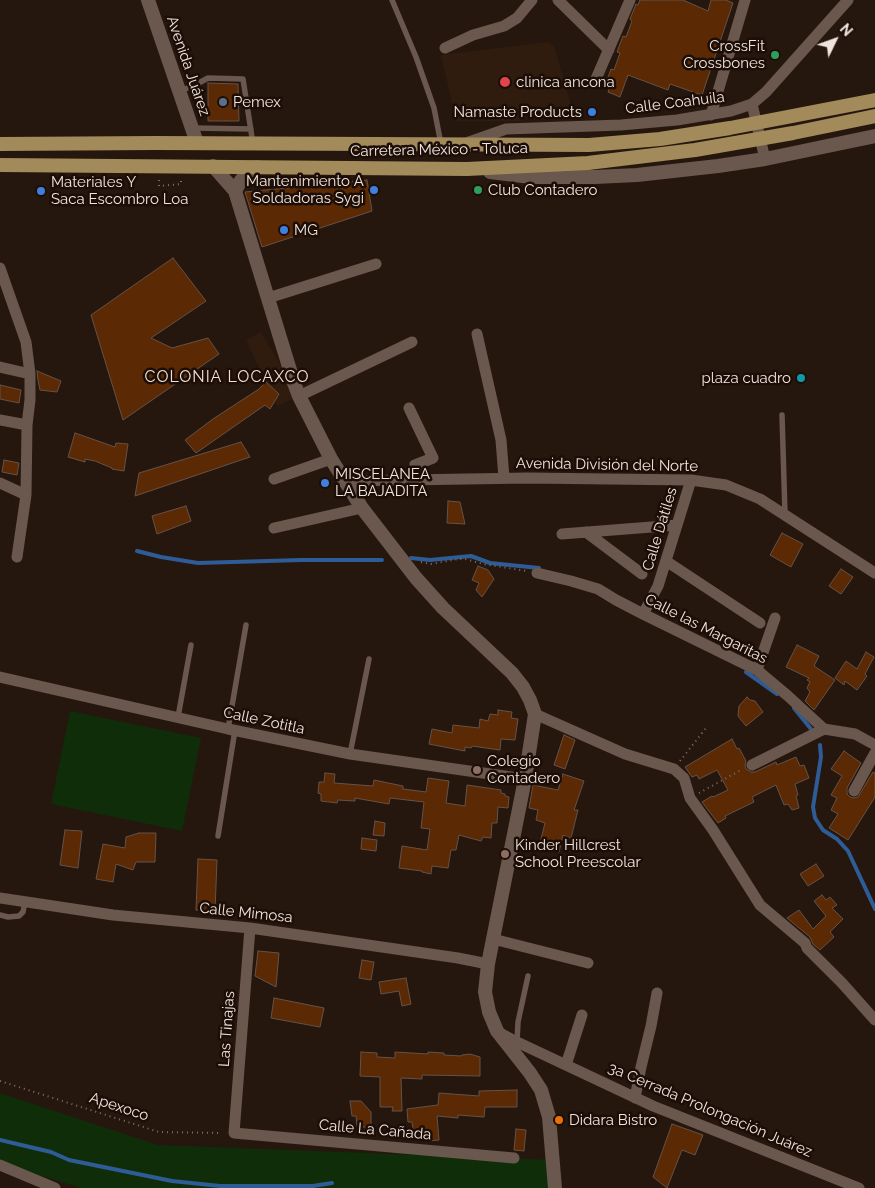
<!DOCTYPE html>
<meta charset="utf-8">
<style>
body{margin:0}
#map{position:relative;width:875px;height:1188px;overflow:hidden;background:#26170e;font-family:Raleway,sans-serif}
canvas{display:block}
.north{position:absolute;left:810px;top:15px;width:50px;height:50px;-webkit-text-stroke:4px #1c0e06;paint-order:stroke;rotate:48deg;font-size:14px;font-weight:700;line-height:20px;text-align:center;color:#efe4de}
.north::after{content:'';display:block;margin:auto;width:18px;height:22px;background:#efe4de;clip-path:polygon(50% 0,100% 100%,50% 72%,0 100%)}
</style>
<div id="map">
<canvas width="875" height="1188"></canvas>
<div class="north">N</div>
</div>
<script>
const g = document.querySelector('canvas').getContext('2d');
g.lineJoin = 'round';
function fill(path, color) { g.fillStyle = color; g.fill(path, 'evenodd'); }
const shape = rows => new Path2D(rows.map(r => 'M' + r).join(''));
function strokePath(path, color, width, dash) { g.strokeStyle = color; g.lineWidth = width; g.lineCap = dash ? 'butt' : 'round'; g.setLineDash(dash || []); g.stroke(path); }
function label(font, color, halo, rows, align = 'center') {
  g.font = font + ' Raleway,sans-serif'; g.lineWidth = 5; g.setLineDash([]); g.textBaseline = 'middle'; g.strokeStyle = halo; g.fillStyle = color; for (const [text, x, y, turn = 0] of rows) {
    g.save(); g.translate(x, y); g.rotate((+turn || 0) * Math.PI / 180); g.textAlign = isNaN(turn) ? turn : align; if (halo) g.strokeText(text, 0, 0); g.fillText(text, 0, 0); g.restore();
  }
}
fill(shape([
 [547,42,550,43,554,46,575,119,536,119,534,108,521,109,522,121,456,121,441,55],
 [261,332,299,396,277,406,246,340]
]), '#301b0f');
fill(shape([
 [70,711,201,738,182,831,51,804],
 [0,1093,158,1145,552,1160,557,1188,81,1188,0,1163]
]), '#102d09');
strokePath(shape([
 [137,551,161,557,198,563,301,560,382,560],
 [411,558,430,560,471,556,490,563,539,568],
 [746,672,777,694],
 [794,708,811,729],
 [820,745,821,757,813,807,815,818,823,830,837,839,848,851,875,909],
 [0,1140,51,1152,69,1160,172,1181,220,1186,313,1186,332,1183]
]), '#2e5c97', 4);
const building = shape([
 [640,0,683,0,708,11,711,0,726,0,733,3,702,95,670,84,668,90,628,75,620,97,608,92,611,84,606,83,611,69,614,70,620,53,617,52,623,36,626,37,632,21,630,19,636,4,638,5,640,0],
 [208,83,238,84,239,121,208,121,208,83],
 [367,180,372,211,262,247,245,192,367,180],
 [173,258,206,301,151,338,172,348,208,338,219,354,123,420,91,315,173,258],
 [37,371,61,381,57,392,40,390,38,380,37,371],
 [266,382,279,394,270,409,265,405,196,453,185,440,213,419,259,389,266,382],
 [0,385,21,390,19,403,0,399,0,385],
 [75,433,115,447,116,443,128,444,124,471,112,469,112,468,95,461,85,459,85,462,68,457,75,433],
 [241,442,250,457,135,496,139,473,241,442],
 [4,460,19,463,17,475,2,472,4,460],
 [448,501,460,502,465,524,447,523,448,501],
 [186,506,191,521,157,534,152,516,186,506],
 [782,533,803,544,791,567,770,555,782,533],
 [478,566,488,570,494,579,482,597,476,590,479,583,472,580,478,566],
 [841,569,853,577,841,594,829,586,841,569],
 [797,645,819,656,814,666,835,680,814,710,805,701,810,692,807,688,810,682,807,680,809,678,786,667,797,645],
 [866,652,874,657,865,674,867,676,857,690,845,681,844,685,835,678,846,661,857,669,866,652],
 [747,697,750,700,755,701,763,712,746,726,738,716,739,706,747,697],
 [498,710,512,712,511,718,518,719,515,740,501,739,500,750,472,746,471,748,465,747,465,751,429,744,432,729,452,733,453,725,479,728,480,719,488,721,490,714,498,715,498,710],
 [564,735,575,740,565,769,554,765,564,735],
 [732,739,737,749,739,748,746,761,745,765,746,769,751,772,755,772,776,762,777,765,796,757,800,766,804,765,809,778,795,784,798,795,796,796,799,808,792,810,788,804,784,805,776,785,752,797,754,802,725,816,726,818,718,823,702,802,712,796,713,797,728,790,717,770,699,779,697,775,692,777,685,767,732,739],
 [844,751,861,763,847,788,847,794,850,797,854,798,858,797,873,772,875,773,875,797,848,840,829,828,838,814,831,810,837,798,831,795,842,776,831,769,844,751],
 [325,773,335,774,334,783,373,786,374,780,403,786,403,789,426,792,428,778,449,781,446,803,465,806,467,785,501,790,501,793,505,794,505,796,509,797,508,808,498,807,497,823,492,823,491,838,483,837,481,841,459,835,456,850,451,850,448,868,432,866,431,874,422,872,422,871,399,868,402,846,427,850,430,829,421,828,424,802,390,798,389,804,355,798,355,801,338,800,337,803,321,801,321,794,318,793,319,782,324,782,325,773],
 [563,774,584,781,574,810,578,810,571,838,563,835,559,852,539,847,545,823,536,820,538,810,529,808,533,785,558,790,563,774],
 [375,821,385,823,384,836,373,835,375,821],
 [65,830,82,831,78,868,60,865,65,830],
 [139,833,156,833,155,862,136,862,133,870,116,864,113,882,96,879,103,844,125,848,126,837,139,833],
 [362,838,377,840,376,851,361,849,362,838],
 [198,859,217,860,215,911,196,910,198,859],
 [816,864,824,876,808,886,800,874,816,864],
 [822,895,826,900,830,897,837,905,832,908,843,919,830,932,834,937,820,950,813,944,810,937,787,918,799,910,813,929,826,916,814,901,822,895],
 [258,951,279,953,276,987,255,976,258,951],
 [362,960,374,962,371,980,359,978,362,960],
 [406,978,411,1004,402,1006,399,991,381,994,379,982,406,978],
 [274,998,324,1008,320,1027,271,1018,274,998],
 [361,1052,377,1053,377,1057,395,1058,395,1052,428,1054,428,1052,444,1053,444,1055,461,1056,462,1055,470,1054,480,1057,480,1076,422,1075,422,1079,401,1078,402,1111,392,1111,393,1107,380,1107,380,1077,360,1076,361,1052],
 [517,1090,517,1107,485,1107,484,1117,458,1115,458,1118,437,1116,439,1140,429,1141,428,1139,422,1140,421,1136,415,1136,414,1129,413,1129,412,1122,408,1122,407,1109,438,1105,439,1093,479,1096,479,1091,517,1090],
 [350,1101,361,1101,371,1112,371,1127,362,1127,361,1125,357,1126,356,1116,352,1116,350,1101],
 [672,1124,703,1135,695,1155,682,1150,667,1188,653,1177,672,1124],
 [516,1129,526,1130,524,1151,514,1150,516,1129]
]);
fill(building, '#5b2904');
strokePath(building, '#655248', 1);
strokePath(shape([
 [159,180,159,186,181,184,181,179],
 [421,562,431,564,459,559,465,559,483,564,527,571],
 [680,761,706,728],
 [699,793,741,770],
 [0,1081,159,1132,222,1133]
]), '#7d6f68', 2, [1, 4]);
strokePath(shape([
 [392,0,416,57,434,108,441,144],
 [180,91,195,85,208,78,243,79,253,144],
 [193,128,251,129],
 [782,415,785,514],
 [178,717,191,645],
 [228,729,246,625],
 [350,754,369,659],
 [218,836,235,730],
 [0,915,8,917,19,916,23,912,25,902],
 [517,1042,518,1022,528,976]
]), '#6a574d', 5.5);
strokePath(shape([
 [558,0,609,50],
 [445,48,473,35,504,26,517,18,532,0],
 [596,79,630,0],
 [752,104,765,159],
 [711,115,745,0],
 [469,142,506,129,621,125,677,120,731,111,752,104,766,92,848,0],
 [0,268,26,342,30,374,30,400,27,425,26,495,17,557],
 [268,298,376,264],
 [477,334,501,440,504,478],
 [0,367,30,374],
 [299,396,412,342],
 [409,408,433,458,415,465,419,480],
 [0,420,27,425],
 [274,479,331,459],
 [344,481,528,478,691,480,726,485,760,499,875,573],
 [0,483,26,495],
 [274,528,362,508],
 [586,532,642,574],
 [562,534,677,525],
 [666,561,760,623],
 [537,573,571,581,598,589,616,600,643,614,757,670,788,696,824,729,855,734,875,745],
 [643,614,658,586,691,480],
 [757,670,775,618],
 [0,677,228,729,350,754,525,779],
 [535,714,625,754,674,769,684,778,690,798,713,830,760,905,805,943,807,948,842,983,875,1020],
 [752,765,824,729],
 [854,791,875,753],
 [0,898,113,915,250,928,458,958,488,964],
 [250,928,234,1133,514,1158],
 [493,939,588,963],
 [500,1033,517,1042,653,1106,859,1188],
 [566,1065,582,1015],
 [635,1098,641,1067,651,1026,657,993],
 [0,1165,55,1188]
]), '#6a574d', 11);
strokePath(shape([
 [148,0,197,143],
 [213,166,235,191,294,383,299,396,331,459,362,508,416,578,443,608,512,673,523,687,530,700,535,714,525,779,488,964,485,992,489,1012,497,1031,530,1073,541,1090,549,1117,555,1188],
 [490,172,531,177,595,177,637,175,718,166,765,159,875,136],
 [235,191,240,182,246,174,257,167]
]), '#6a574d', 14);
strokePath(shape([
 [0,144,156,143,589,145,660,139,730,128,875,100],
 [0,165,467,169,588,163,695,150,793,133,875,116]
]), '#a28a5a', 14);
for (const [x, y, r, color] of [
 [775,55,5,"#2e9e5b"],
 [505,82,6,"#e0444e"],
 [223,102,5,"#5c6f8a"],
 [592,112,5,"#3f7fe0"],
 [374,190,5,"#3f7fe0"],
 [478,190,5,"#2e9e5b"],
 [41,191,5,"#3f7fe0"],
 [284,230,5,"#3f7fe0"],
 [801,378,5,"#0f9aa8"],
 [325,483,5,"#3f7fe0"],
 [477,770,5,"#8d6e63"],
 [505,854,5,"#8d6e63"],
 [559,1120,5,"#e8710a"]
]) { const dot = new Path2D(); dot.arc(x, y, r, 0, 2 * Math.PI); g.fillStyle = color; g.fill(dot); strokePath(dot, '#1c0e06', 2); }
label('15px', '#efe4de', '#1c0e06', [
 ["CrossFit",765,46,"right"],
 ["Crossbones",765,63,"right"],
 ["clinica ancona",516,82],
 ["Pemex",233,102],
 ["Namaste Products",582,112,"right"],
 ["Mantenimiento A",364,181,"right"],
 ["Soldadoras Sygi",364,198,"right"],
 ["Materiales Y",51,182],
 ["Saca Escombro Loa",51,199],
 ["Club Contadero",488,190],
 ["MG",294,230],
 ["plaza cuadro",791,378,"right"],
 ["MISCELANEA",335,474],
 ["LA BAJADITA",335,491],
 ["Colegio",487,761],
 ["Contadero",487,778],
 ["Kinder Hillcrest",515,845],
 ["School Preescolar",515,862],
 ["Didara Bistro",569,1120]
], 'left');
label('15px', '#efe4de', '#1c0e06', [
 ["Avenida Juárez",188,66,71],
 ["Calle Coahuila",675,103,-7],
 ["Carretera México - Toluca",439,150,-1],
 ["Avenida División del Norte",607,465,1],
 ["Calle Dátiles",660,529,-73],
 ["Calle las Margaritas",706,629,27],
 ["Calle Zotitla",264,721,12],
 ["Calle Mimosa",246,913,6],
 ["Las Tinajas",227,1029,-86],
 ["Apexoco",119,1107,18],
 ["3a Cerrada Prolongación Juárez",710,1110,23],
 ["Calle La Cañada",375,1130,5]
]);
g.letterSpacing = '1px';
label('16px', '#f4ded1', '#1c0e06', [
 ["COLONIA LOCAXCO",227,377]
]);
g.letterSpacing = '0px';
</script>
